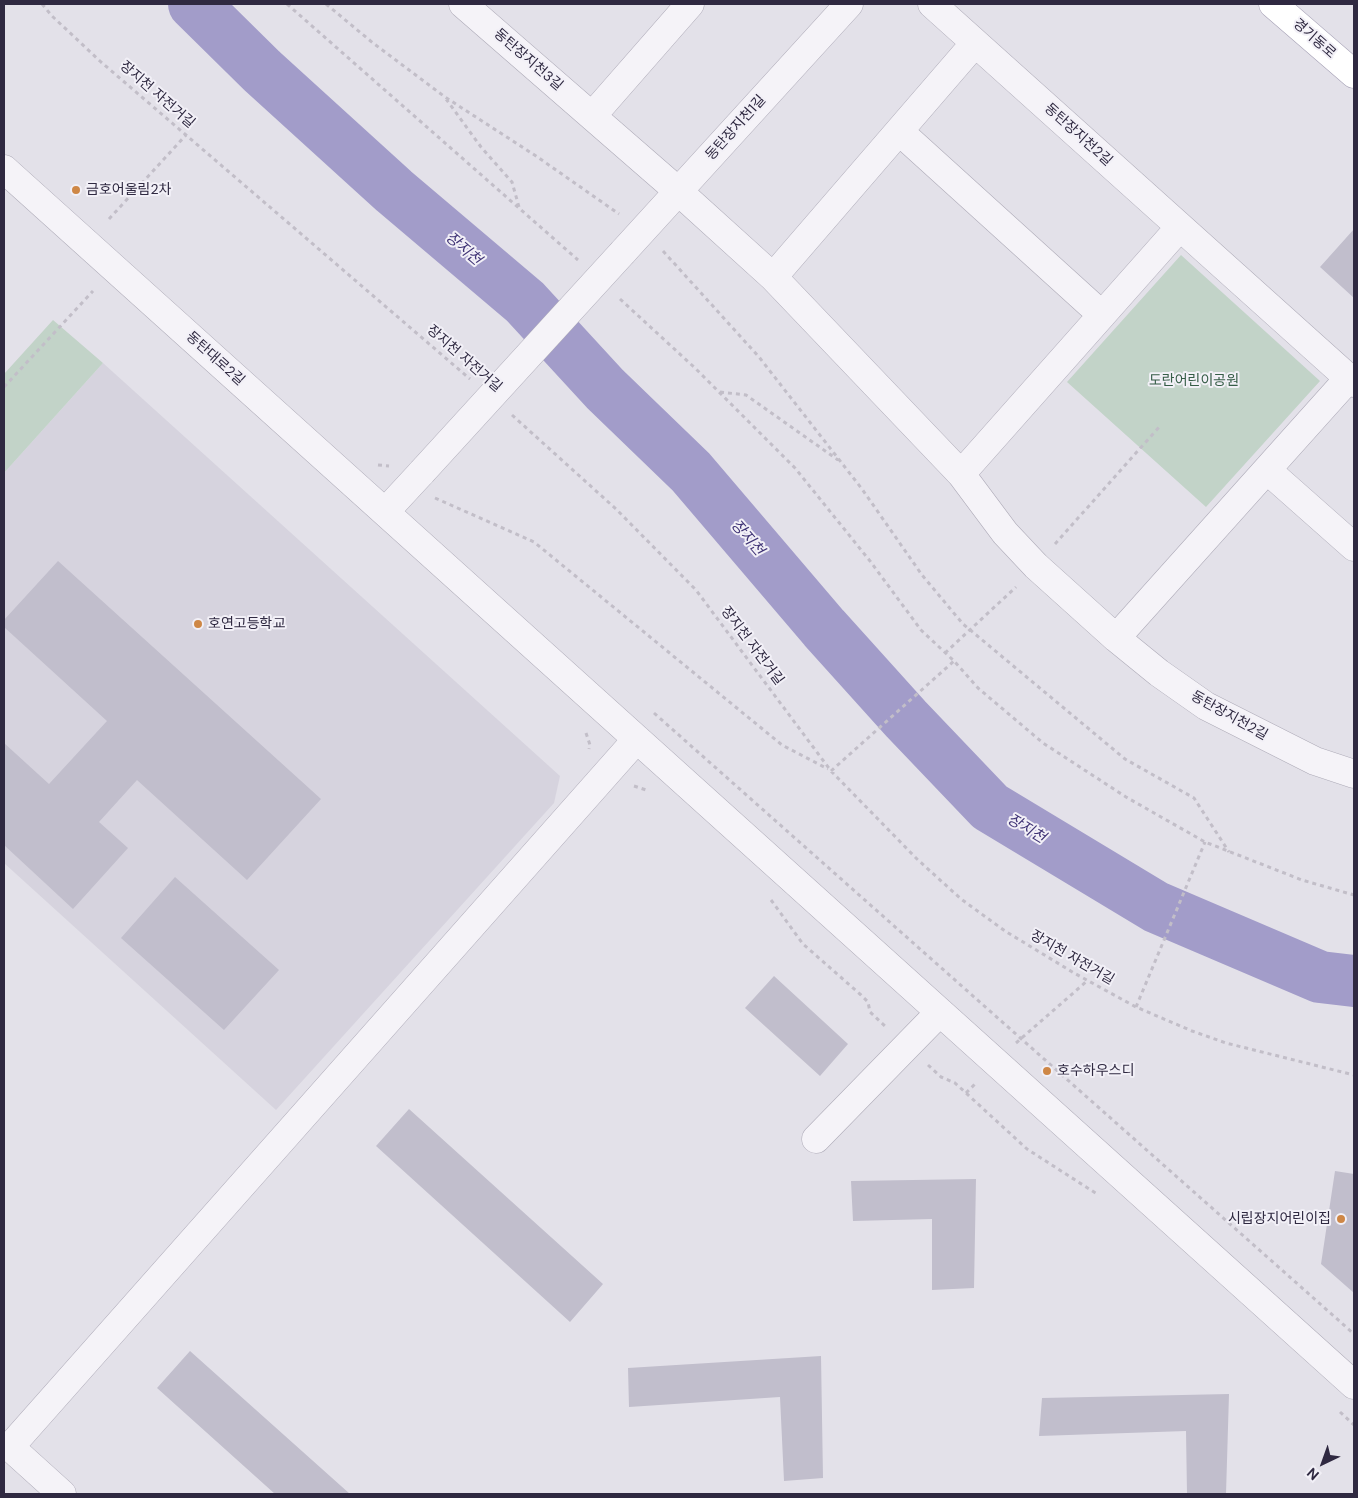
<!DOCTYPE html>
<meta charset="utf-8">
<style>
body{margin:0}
#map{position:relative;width:1358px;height:1498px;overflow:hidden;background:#e3e1e9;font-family:"DM Sans",sans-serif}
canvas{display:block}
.frame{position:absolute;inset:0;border:5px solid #2f2941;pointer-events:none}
.north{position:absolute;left:1298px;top:1438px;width:50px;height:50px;-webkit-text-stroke:4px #f2f0f7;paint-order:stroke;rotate:222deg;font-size:14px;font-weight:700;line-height:20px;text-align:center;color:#2f2941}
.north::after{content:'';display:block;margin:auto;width:18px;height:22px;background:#2f2941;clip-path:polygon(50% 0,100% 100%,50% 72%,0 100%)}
</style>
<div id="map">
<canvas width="1358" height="1498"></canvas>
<div class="frame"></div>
<div class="north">N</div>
</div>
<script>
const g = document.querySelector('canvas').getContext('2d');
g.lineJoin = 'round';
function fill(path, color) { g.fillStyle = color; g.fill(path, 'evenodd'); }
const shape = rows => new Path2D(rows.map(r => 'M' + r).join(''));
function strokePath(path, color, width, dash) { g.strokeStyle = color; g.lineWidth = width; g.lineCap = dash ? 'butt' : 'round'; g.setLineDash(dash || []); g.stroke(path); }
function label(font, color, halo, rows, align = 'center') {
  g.font = font + ' "DM Sans","Noto Sans KR",sans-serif'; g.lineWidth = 4; g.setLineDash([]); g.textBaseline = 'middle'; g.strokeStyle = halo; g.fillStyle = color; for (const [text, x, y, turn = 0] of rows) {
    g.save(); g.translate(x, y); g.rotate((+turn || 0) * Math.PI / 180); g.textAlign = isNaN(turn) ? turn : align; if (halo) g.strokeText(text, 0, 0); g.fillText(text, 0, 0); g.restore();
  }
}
fill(shape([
 [103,363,560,776,554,803,276,1110,4,863,4,473]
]), '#d6d3de');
fill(shape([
 [1181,255,1320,381,1206,507,1067,382],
 [53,320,103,363,4,473,4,374]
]), '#c2d3c8');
strokePath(shape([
 [194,4,262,71,394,191,525,302,605,389,691,472,824,628,906,719,990,807,1156,907,1320,977,1354,981]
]), '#a29cc9', 52);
fill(shape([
 [1354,229,1354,298,1320,267],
 [58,561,321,799,247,880,137,780,99,822,128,848,73,909,4,845,4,743,49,784,107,721,4,627,4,620],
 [175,877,279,970,224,1030,121,938],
 [774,976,848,1044,820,1076,745,1008],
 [409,1109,603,1284,570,1322,376,1146],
 [1335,1171,1354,1174,1354,1293,1321,1264],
 [976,1179,974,1288,932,1290,932,1219,853,1221,851,1181],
 [190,1351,350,1494,275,1494,157,1388],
 [821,1356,823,1478,784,1481,780,1397,629,1407,628,1368],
 [1229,1394,1226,1494,1187,1494,1186,1431,1039,1436,1042,1398]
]), '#c1becc');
const street = shape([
 [463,4,678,191,773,277,961,474,1005,533,1036,566,1116,638,1159,673,1206,706,1315,761,1354,774],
 [932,4,1354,383],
 [592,116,690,4],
 [899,131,1102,315],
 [4,169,1354,1385],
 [623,252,849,4],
 [773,277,975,43],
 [1267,470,1354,547],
 [961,474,1180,227],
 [385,512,422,472],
 [1116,638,1349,378],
 [816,1139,940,1012],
 [62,1494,10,1447,637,739]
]);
const primary = shape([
 [1273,4,1354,74]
]);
strokePath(street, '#adaab7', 29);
strokePath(primary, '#a5a0b5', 29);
strokePath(shape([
 [42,4,52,16,101,62,470,379],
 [287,4,578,260],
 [326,4,373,43,445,97,536,156,619,214],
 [446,99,481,147,512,182,519,207],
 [109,219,186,135],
 [663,251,759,357,862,489,922,575,963,624,1125,759,1194,798,1229,852],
 [620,299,695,368,795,468,870,561,921,630,954,661,978,688,1043,743,1126,797,1205,842,1302,880,1354,895],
 [4,387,93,291],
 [720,392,746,395,838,460],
 [512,415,616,509,696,590,831,771,917,859,961,899,1005,931,1074,973,1136,1007,1192,1031,1226,1043,1354,1075],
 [378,465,389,466],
 [435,498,534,542,782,745,828,769],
 [1055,544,1160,426],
 [945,653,1016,587],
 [654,713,1354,1334],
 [586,733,590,745,589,749],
 [831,771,954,661],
 [634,786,649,791],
 [771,900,803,944,861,995,868,1002,870,1012,886,1027],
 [1136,1007,1205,842],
 [1016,1043,1087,981],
 [928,1065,941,1077,955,1083,966,1093,1027,1149,1097,1194],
 [966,1093,976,1083],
 [1340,1412,1354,1425]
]), '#c2bec8', 3, [4, 4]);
strokePath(street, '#f5f3f8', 28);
strokePath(primary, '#fff', 28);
const streetBridge = shape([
 [422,472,623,252]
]);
strokePath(streetBridge, '#adaab7', 29, []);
strokePath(streetBridge, '#f5f3f8', 28);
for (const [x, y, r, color] of [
 [76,190,5,"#ce8746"],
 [198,624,5,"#ce8746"],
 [1047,1071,5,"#ce8746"],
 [1341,1219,5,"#ce8746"]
]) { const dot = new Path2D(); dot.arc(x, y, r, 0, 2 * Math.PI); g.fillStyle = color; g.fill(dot); strokePath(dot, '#f2f0f7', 2); }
label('14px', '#2f2941', '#f2f0f7', [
 ["경기동로",1314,39,41],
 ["동탄장지천3길",528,60,41],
 ["장지천 자전거길",157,95,41],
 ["동탄장지천1길",736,128,-48],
 ["동탄장지천2길",1078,135,42],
 ["동탄대로2길",215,359,42],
 ["장지천 자전거길",464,359,41],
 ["장지천 자전거길",752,646,53],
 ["동탄장지천2길",1229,716,29],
 ["장지천 자전거길",1072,958,30]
]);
label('14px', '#2f2941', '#f2f0f7', [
 ["금호어울림2차",86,190],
 ["호연고등학교",208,624],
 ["호수하우스디",1057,1071],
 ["시립장지어린이집",1331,1219,"right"]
], 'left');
label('14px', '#365d47', '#f2f0f7', [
 ["도란어린이공원",1194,381]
]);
label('italic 15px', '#3f3375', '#f2f0f7', [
 ["장지천",463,249,41],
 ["장지천",747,538,49],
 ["장지천",1026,829,31]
]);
</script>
